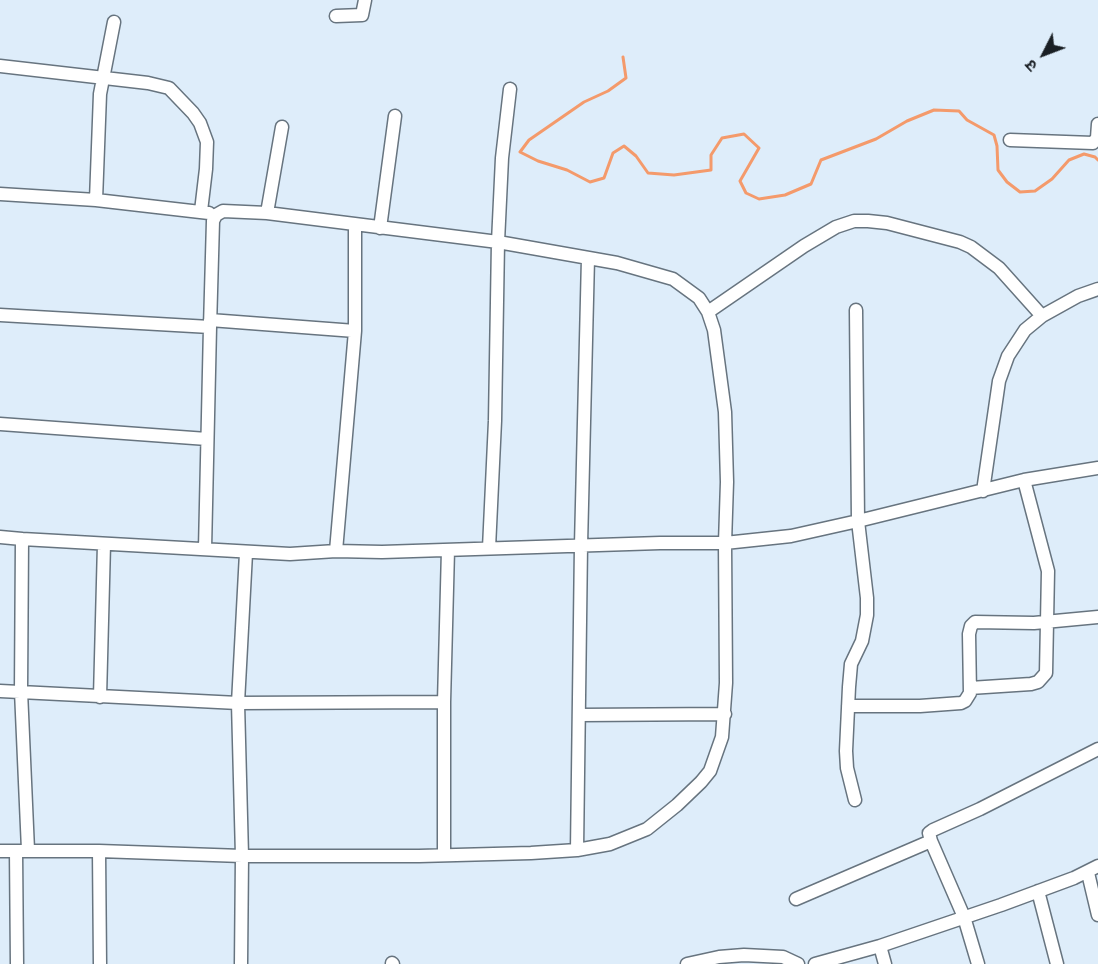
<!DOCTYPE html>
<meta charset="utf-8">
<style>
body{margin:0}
#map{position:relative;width:1098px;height:964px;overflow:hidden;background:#deedfa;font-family:"PT Sans","Noto Sans Devanagari",sans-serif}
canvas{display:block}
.north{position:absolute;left:1014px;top:24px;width:60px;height:60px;-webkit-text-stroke:4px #deedfa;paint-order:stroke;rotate:228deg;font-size:16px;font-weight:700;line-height:24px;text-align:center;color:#1a1f24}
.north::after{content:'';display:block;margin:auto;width:21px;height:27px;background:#1a1f24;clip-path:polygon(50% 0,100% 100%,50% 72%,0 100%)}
</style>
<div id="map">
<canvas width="1098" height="964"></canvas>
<div class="north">उ</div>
</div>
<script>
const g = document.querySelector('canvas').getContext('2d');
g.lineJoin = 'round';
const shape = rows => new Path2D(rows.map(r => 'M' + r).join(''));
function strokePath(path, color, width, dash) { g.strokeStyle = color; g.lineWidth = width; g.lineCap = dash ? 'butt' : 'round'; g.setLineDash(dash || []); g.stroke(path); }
strokePath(shape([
 [623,57,626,78,608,91,584,102,529,140,520,152,538,161,567,170,590,182,604,178,613,153,624,146,636,156,648,173,674,175,711,170,711,155,722,138,744,134,759,148,740,181,746,193,759,199,785,195,811,184,821,160,876,139,907,121,934,110,959,111,967,120,994,135,997,146,998,170,1007,182,1020,192,1035,191,1052,179,1069,160,1084,154,1095,157,1098,160]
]), '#f49a6b', 3);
const street = shape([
 [336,16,362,15,365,0],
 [0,66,148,83,169,88,193,113,200,123,207,142,206,169,201,211],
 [1010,140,1093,143,1097,138,1098,124],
 [0,194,96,200,209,213],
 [96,200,100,94,114,22],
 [267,213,282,127],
 [380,228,395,116],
 [708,312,804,246,836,227,854,221,868,221,887,223,960,242,971,247,999,268,1042,316],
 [0,315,210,327,213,221,216,215,223,211,267,213,498,242,617,263,673,279,699,298,708,312,714,330,725,412,727,482,725,543,726,683,722,737,710,771,701,782,677,805,647,829,610,844,577,850,531,853,419,856,242,856,99,851,0,851],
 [210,320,355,331],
 [0,424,207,439],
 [983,491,999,381,1008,356,1025,330,1042,316,1078,296,1098,289],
 [0,537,22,539,21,691,28,850],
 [22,539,290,554,336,551,382,552,660,543,725,543,791,536,858,521,1024,480,1098,468],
 [489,548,495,421,498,242,502,158,510,89],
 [205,549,210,327],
 [336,551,355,331,355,226],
 [970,688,1031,684,1038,682,1046,673,1048,571,1024,480],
 [0,691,238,703,444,702],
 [100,697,104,544],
 [848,706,920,706,961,703,965,701,970,693,969,634,971,626,975,622,1034,623,1098,617],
 [580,715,725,714],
 [855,800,847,768,846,751,849,687,851,664,862,641,867,615,867,598,858,521,856,310],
 [577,850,581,545,588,258],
 [16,851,17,964],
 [99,851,100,964],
 [444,855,444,702,448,550],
 [1088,873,1098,915],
 [1038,891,1057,964],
 [796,899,931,841],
 [880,946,885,964],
 [392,963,393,964],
 [241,964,242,856,238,703,246,553],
 [687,964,719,957,744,955,783,957,798,964],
 [815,964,880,946,1001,905,1074,878,1098,866],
 [978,964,964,917,931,841,929,833,933,830,980,809,1098,749]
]);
strokePath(street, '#67747f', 15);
strokePath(street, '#fff', 12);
</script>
